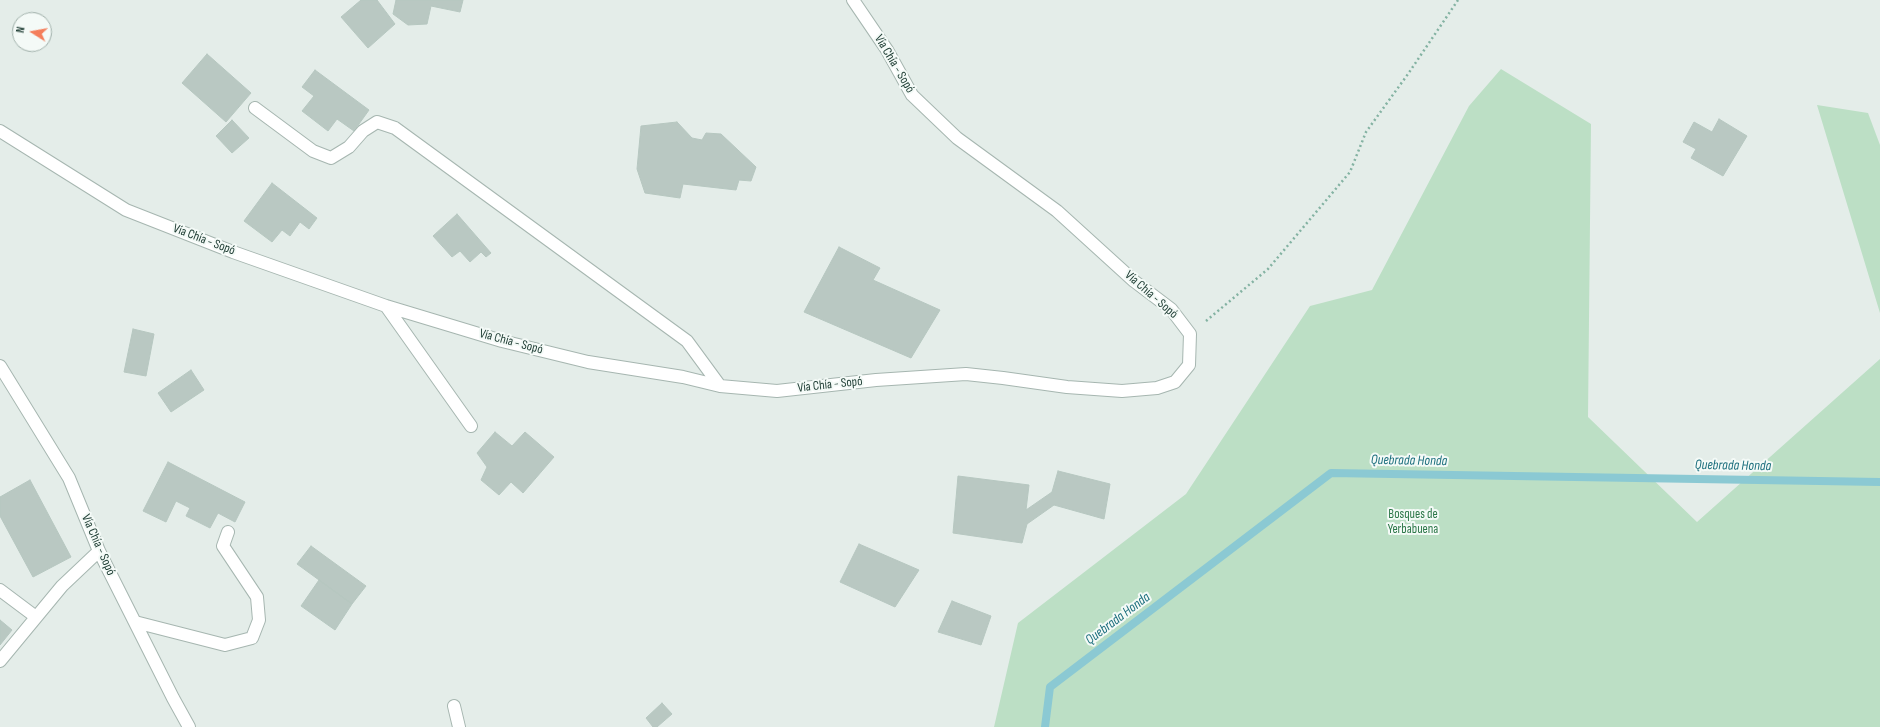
<!DOCTYPE html>
<meta charset="utf-8">
<style>
body{margin:0}
#map{position:relative;width:1880px;height:727px;overflow:hidden;background:#e4ede9;font-family:"Sofia Sans Condensed",sans-serif}
canvas{display:block}
.north{position:absolute;left:12px;top:12px;width:40px;height:40px;box-sizing:border-box;background:#f4faf7;border:1px solid #a0b0aa;border-radius:50%;rotate:281deg;font-size:11px;font-weight:700;line-height:16px;text-align:center;color:#224037}
.north::after{content:'';display:block;margin:auto;width:14px;height:18px;background:#f47e5b;clip-path:polygon(50% 0,100% 100%,50% 72%,0 100%)}
</style>
<div id="map">
<canvas width="1880" height="727"></canvas>
<div class="north">N</div>
</div>
<script>
const g = document.querySelector('canvas').getContext('2d');
g.lineJoin = 'round';
function fill(path, color) { g.fillStyle = color; g.fill(path, 'evenodd'); }
const shape = rows => new Path2D(rows.map(r => 'M' + r).join(''));
function strokePath(path, color, width, dash) { g.strokeStyle = color; g.lineWidth = width; g.lineCap = dash ? 'butt' : 'round'; g.setLineDash(dash || []); g.stroke(path); }
function label(font, color, halo, rows, align = 'center') {
  g.font = font + ' "Sofia Sans Condensed",sans-serif'; g.lineWidth = 4; g.setLineDash([]); g.textBaseline = 'middle'; g.strokeStyle = halo; g.fillStyle = color; for (const [text, x, y, turn = 0] of rows) {
    g.save(); g.translate(x, y); g.rotate((+turn || 0) * Math.PI / 180); g.textAlign = isNaN(turn) ? turn : align; if (halo) g.strokeText(text, 0, 0); g.fillText(text, 0, 0); g.restore();
  }
}
fill(shape([
 [1501,69,1591,124,1588,417,1697,522,1880,359,1880,727,994,727,1018,623,1186,494,1310,306,1372,290,1469,106],
 [1817,105,1868,113,1880,145,1880,313]
]), '#bcdfc5');
strokePath(shape([
 [1045,727,1050,687,1331,473,1880,482]
]), '#8bc9d3', 8);
const building = shape([
 [361,0,377,0,395,24,368,48,341,17,361,0],
 [396,0,463,0,460,12,431,6,427,24,408,25,393,14,396,0],
 [207,54,251,93,226,122,182,83,207,54],
 [315,70,369,110,354,131,337,119,328,131,302,111,314,96,302,87,315,70],
 [1719,119,1747,136,1723,176,1691,158,1696,149,1683,142,1694,122,1712,132,1719,119],
 [232,120,249,138,232,153,216,136,232,120],
 [677,122,692,138,702,140,706,133,721,134,756,167,751,181,739,180,736,190,683,184,680,198,645,193,637,169,641,126,677,122],
 [272,183,317,218,309,229,300,222,290,236,282,230,272,242,244,221,272,183],
 [457,214,491,253,486,257,481,252,470,262,460,251,452,257,433,236,457,214],
 [839,247,880,268,873,280,940,310,911,358,804,312,839,247],
 [133,329,154,334,146,376,124,372,133,329],
 [191,370,204,390,171,412,158,393,191,370],
 [495,432,512,446,525,432,554,457,523,493,511,482,499,495,481,480,487,467,477,453,495,432],
 [168,462,245,502,235,522,218,513,210,528,186,516,190,508,176,501,166,522,143,511,168,462],
 [1058,471,1110,484,1104,519,1054,505,1027,524,1022,543,953,533,958,476,1029,485,1026,510,1052,492,1058,471],
 [30,480,71,557,33,577,0,516,0,497,30,480],
 [859,544,919,570,895,607,840,582,859,544],
 [311,546,366,586,352,604,297,564,311,546],
 [319,580,352,604,335,630,301,606,319,580],
 [952,601,991,616,981,645,938,632,952,601],
 [0,620,12,630,0,645,0,620],
 [662,703,672,714,657,727,653,727,646,718,662,703]
]);
fill(building, '#b9c8c2');
strokePath(building, '#b6c7c0', 1);
const minor = shape([
 [255,108,313,151,331,158,349,147,363,131,377,122,395,128,687,341,720,386],
 [0,131,126,210,233,252,386,306,502,341,588,362,683,377,720,386,777,391,876,380,966,374,1003,378,1067,387,1122,391,1157,388,1175,382,1189,365,1190,334,1171,309,1134,281,1057,211,957,138,912,95,887,50,853,0],
 [386,306,471,426],
 [0,366,69,478,99,551,173,698,189,727],
 [0,590,36,617],
 [135,622,225,645,252,638,259,620,257,597,223,546,228,532],
 [0,661,62,586,99,551],
 [454,706,459,727]
]);
strokePath(minor, '#a6b6b0', 14);
strokePath(shape([
 [1206,321,1268,269,1350,172,1366,132,1408,74,1458,0]
]), '#83b2a2', 2.5, [2, 3]);
strokePath(minor, '#fff', 12);
label('13px', '#224037', '#f4faf7', [
 ["Vía Chía - Sopó",894,64,59],
 ["Vía Chía - Sopó",204,240,21],
 ["Vía Chía - Sopó",1151,295,41],
 ["Vía Chía - Sopó",511,342,15],
 ["Vía Chía - Sopó",830,385,-6],
 ["Vía Chía - Sopó",98,545,66]
]);
label('13px', '#2c7748', '#f4faf7', [
 ["Bosques de",1413,515],
 ["Yerbabuena",1413,530]
]);
label('italic 14px', '#1b6e7d', '#f4faf7', [
 ["Quebrada Honda",1409,461,1],
 ["Quebrada Honda",1733,466,1],
 ["Quebrada Honda",1118,619,-37]
]);
</script>
